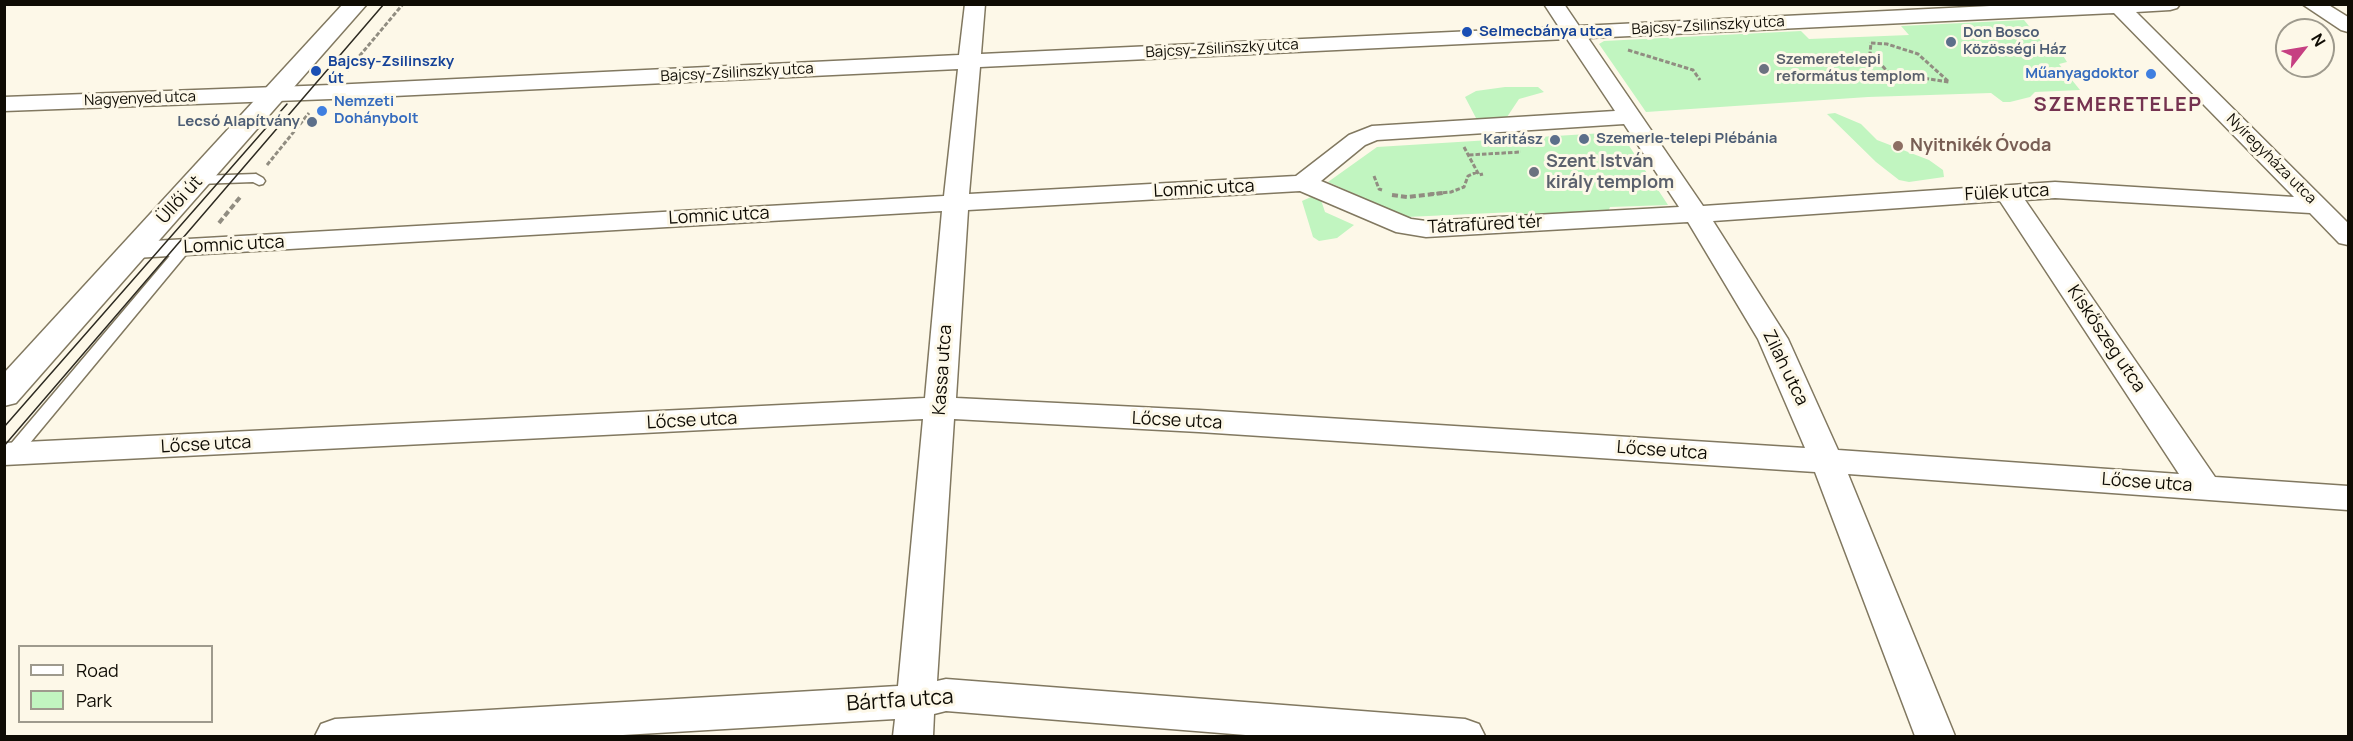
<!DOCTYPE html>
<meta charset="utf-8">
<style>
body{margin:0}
#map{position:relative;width:2353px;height:741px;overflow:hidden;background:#fdf8e8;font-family:Manrope,sans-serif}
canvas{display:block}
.frame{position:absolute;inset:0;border:6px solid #0f0c04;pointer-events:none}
.legend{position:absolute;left:18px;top:645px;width:195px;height:78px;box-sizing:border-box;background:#fdf8e8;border:2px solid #9e9a8d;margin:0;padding:8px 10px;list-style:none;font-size:18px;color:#0f0c04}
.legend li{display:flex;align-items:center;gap:12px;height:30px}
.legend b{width:30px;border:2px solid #9e9a8d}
.north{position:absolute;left:2275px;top:18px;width:60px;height:60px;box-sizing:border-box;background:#fdf8e8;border:2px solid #9e9a8d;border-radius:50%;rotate:59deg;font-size:16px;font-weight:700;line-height:24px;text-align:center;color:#0f0c04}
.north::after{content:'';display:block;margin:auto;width:21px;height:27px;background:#c64082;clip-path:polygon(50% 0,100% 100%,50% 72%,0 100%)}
</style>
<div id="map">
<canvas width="2353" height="741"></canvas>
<div class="frame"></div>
<ul class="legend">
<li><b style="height:8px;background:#fff"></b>Road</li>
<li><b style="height:16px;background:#c1f5c0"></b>Park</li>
</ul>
<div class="north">N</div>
</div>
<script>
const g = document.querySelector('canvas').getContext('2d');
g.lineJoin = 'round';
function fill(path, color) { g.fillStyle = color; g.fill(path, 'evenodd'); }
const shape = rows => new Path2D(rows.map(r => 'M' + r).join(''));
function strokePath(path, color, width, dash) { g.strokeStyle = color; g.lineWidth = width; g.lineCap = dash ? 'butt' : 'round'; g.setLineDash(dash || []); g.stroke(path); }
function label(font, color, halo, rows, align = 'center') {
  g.font = font + ' Manrope,sans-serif'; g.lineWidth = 6; g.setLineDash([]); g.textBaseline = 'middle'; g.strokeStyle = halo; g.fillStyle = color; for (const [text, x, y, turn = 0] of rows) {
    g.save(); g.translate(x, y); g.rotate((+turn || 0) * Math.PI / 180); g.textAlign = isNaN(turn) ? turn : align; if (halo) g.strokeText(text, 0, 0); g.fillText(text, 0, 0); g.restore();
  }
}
fill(shape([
 [2024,20,2051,53,2062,54,2067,62,2059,64,2080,90,2035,92,2030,97,2010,102,2003,102,1991,93,1868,97,1646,112,1599,44,1604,41,1801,31,1809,39,1909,35,1901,26],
 [1505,87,1538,87,1544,92,1519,99,1507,117,1495,122,1482,122,1476,118,1465,97,1476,91],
 [1835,113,1861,124,1877,140,1929,160,1943,170,1944,177,1909,182,1899,180,1876,162,1827,114],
 [1620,132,1668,205,1610,207,1606,217,1528,221,1515,212,1407,217,1328,182,1377,147],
 [1311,197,1321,200,1325,212,1354,225,1337,238,1319,241,1313,237,1302,201]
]), '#c1f5c0');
const lane = shape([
 [256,174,263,178,265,181,263,184,259,185,253,182,198,184,192,180,198,176,256,174],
 [184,244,189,245,191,248,189,251,15,461,4,461,4,452,179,245,184,244]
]);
const street = shape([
 [965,4,985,4,981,54,1559,27,1544,4,1564,4,1579,26,2031,4,2180,4,2177,8,2170,10,2136,12,2348,223,2348,245,2339,243,2310,213,2055,198,2025,200,2215,477,2348,486,2348,510,1848,474,1955,736,1915,736,1815,472,1199,432,954,419,937,681,946,679,1465,719,1479,724,1485,736,1258,736,946,711,934,714,933,736,893,736,895,719,606,736,315,736,321,724,335,719,898,686,923,419,4,465,4,443,925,398,942,211,135,258,126,256,122,250,126,244,135,242,944,196,958,69,331,99,4,111,4,97,331,85,959,55,965,4],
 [2114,13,2294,197,2055,182,1703,206,1588,38,2114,13],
 [1567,39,1615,111,1372,126,1349,135,1296,176,969,194,980,67,1567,39],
 [1624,124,1679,207,1426,221,1411,219,1321,181,1365,145,1377,140,1624,124],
 [1300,191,1396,232,1426,237,1688,222,1758,339,1805,448,1199,410,956,398,968,210,1300,191],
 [2000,201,2179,474,1838,450,1788,339,1713,221,2000,201],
 [2302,4,2327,4,2348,17,2348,32,2341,30,2302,4]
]);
const secondary = shape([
 [343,4,367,4,16,403,4,406,4,373,343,4]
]);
strokePath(lane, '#817860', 3);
strokePath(street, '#817860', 3);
strokePath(secondary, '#817860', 3);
strokePath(shape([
 [1871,43,1887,44,1918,54,1949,82,1889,73,1870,53,1871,43],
 [1628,50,1693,70,1700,80],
 [347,71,403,4],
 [1464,147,1479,175,1483,174],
 [1469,155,1521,152],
 [267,165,309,113],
 [1374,176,1379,189,1382,190],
 [1430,194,1451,192,1464,187,1468,176,1477,172]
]), '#918d81', 3, [4.5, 2]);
strokePath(shape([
 [1392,195,1407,197,1443,193],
 [219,223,241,196]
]), '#918d81', 4, [6, 3]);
fill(lane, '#fff');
fill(street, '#fff');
fill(secondary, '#fff');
strokePath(shape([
 [4,427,287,104],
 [4,446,384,4]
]), '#2d2a21', 1.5);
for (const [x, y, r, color] of [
 [1467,32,6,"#1a4fb4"],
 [1951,42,6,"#5c6f8a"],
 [1764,69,6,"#6b7280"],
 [316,71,6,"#1a4fb4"],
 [2151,74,6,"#3f7fe0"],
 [322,111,6,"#3f7fe0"],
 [312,122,6,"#5c6f8a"],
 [1584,139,6,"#5c6f8a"],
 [1555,140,6,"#5c6f8a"],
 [1898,146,6,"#8d6e63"],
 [1534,172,6,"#6b7280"]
]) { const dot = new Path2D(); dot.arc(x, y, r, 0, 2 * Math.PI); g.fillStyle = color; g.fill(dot); strokePath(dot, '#fdf8e8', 2); }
label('15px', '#0f0c04', '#fdf8e8', [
 ["Bajcsy-Zsilinszky utca",1708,26,-3],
 ["Bajcsy-Zsilinszky utca",1222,49,-3],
 ["Bajcsy-Zsilinszky utca",737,73,-3],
 ["Nagyenyed utca",140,99,-2],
 ["Nyíregyháza utca",2271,159,45]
]);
label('bold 15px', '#164399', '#fdf8e8', [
 ["Selmecbánya utca",1479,32],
 ["Bajcsy-Zsilinszky",328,62],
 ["út",328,79]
], 'left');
label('bold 15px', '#4e5e75', '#fdf8e8', [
 ["Don Bosco",1963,33],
 ["Közösségi Ház",1963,50],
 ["Lecsó Alapítvány",300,122,"right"],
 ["Szemerle-telepi Plébánia",1596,139],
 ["Karitász",1543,140,"right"]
], 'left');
label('bold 15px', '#5b616d', '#fdf8e8', [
 ["Szemeretelepi",1776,60],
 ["református templom",1776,77]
], 'left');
label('bold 15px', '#366cbe', '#fdf8e8', [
 ["Műanyagdoktor",2139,74],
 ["Nemzeti",334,102,"left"],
 ["Dohánybolt",334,119,"left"]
], 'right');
label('bold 18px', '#785e54', '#fdf8e8', [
 ["Nyitnikék Óvoda",1910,146]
], 'left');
label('bold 18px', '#5b616d', '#fdf8e8', [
 ["Szent István",1546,162],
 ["király templom",1546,183]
], 'left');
label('18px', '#0f0c04', '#fdf8e8', [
 ["Lomnic utca",1204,189,-3],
 ["Fülek utca",2007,193,-3],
 ["Üllői út",180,200,-48],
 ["Lomnic utca",719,216,-3],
 ["Tátrafüred tér",1485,225,-3],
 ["Lomnic utca",234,245,-3],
 ["Kiskőszeg utca",2106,339,56],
 ["Zilah utca",1785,368,64],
 ["Kassa utca",943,370,-86],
 ["Lőcse utca",692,421,-3],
 ["Lőcse utca",1177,421,3],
 ["Lőcse utca",206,445,-3],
 ["Lőcse utca",1662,451,4],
 ["Lőcse utca",2147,483,4]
]);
g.letterSpacing = '1.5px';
label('bold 20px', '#753250', '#fdf8e8', [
 ["SZEMERETELEP",2118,105]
]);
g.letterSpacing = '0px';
label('21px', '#0f0c04', '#fdf8e8', [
 ["Bártfa utca",900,701,-4]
]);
</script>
